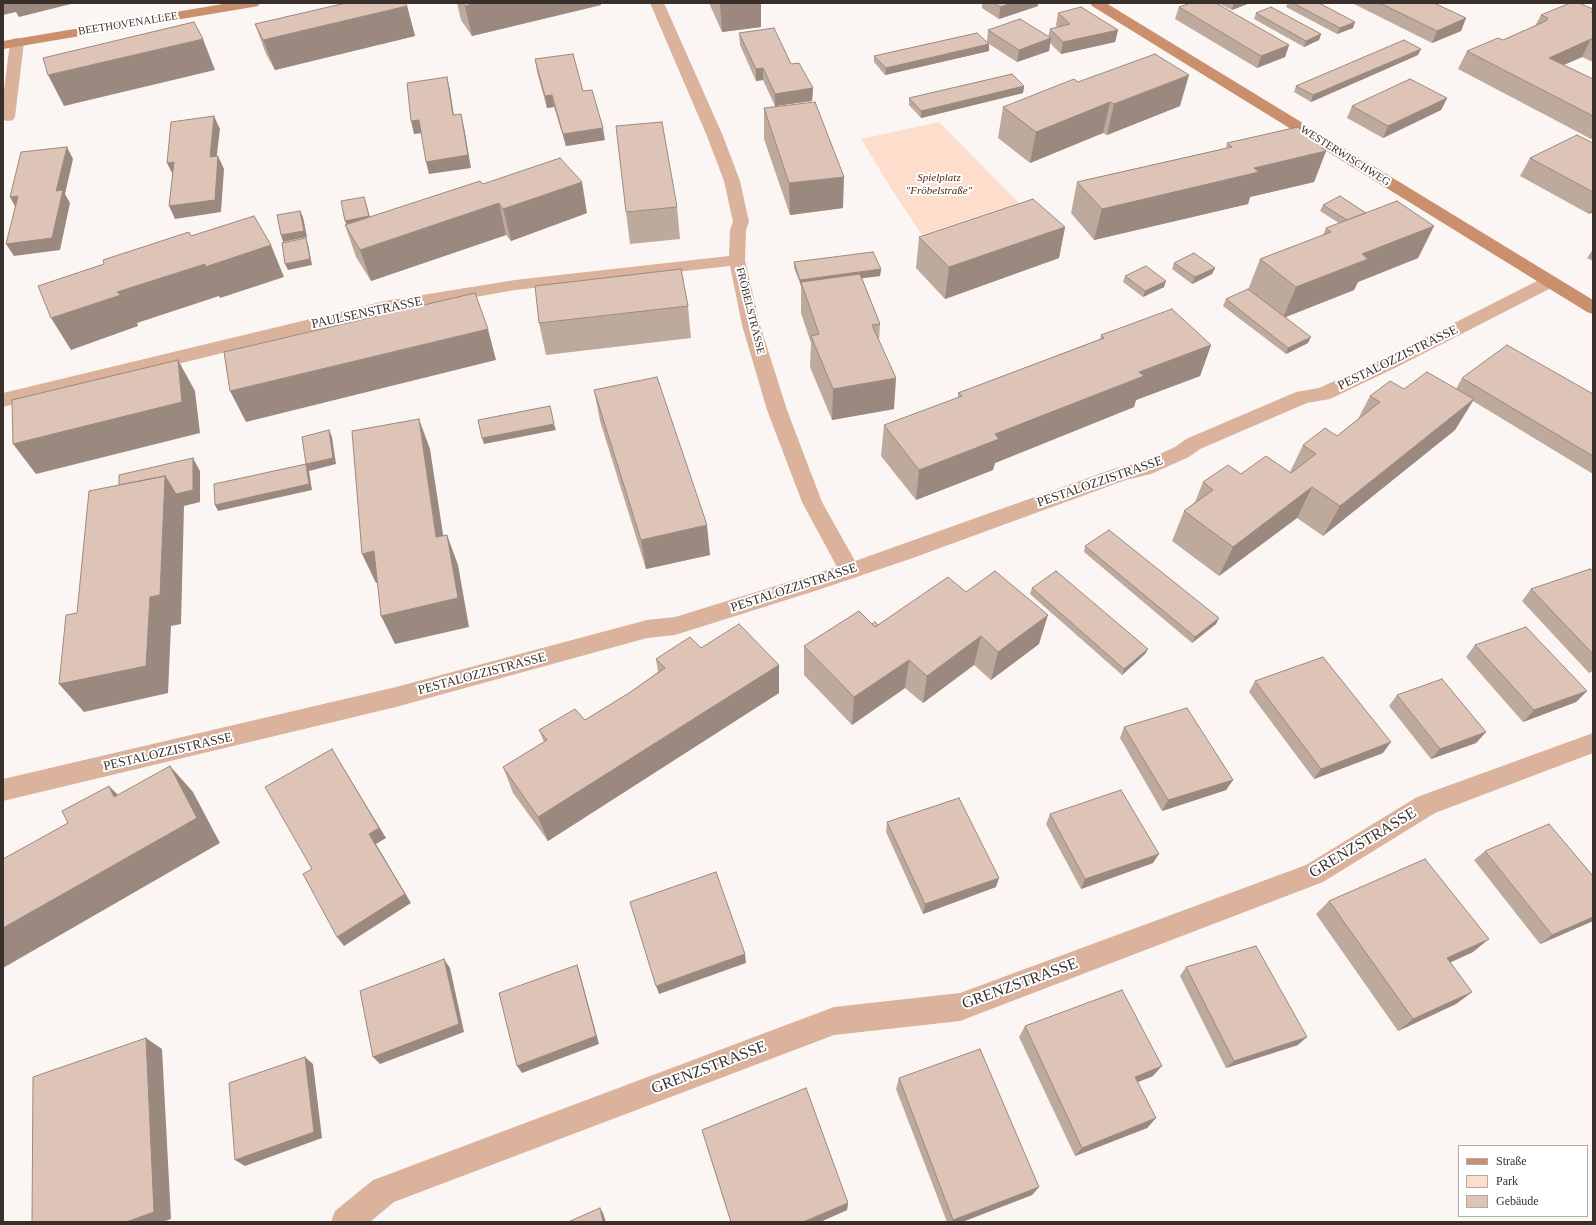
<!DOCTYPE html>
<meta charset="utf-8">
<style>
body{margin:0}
#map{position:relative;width:1596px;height:1225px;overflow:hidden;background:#fbf6f3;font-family:Georgia,serif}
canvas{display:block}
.frame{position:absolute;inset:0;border:4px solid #3a302b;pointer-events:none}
.legend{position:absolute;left:1458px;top:1145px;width:130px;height:72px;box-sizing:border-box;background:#fff;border:1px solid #b0acaa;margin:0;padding:5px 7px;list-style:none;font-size:12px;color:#3a302b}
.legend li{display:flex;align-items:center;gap:8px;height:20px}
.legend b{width:20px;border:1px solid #b0acaa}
</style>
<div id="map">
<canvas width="1596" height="1225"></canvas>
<div class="frame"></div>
<ul class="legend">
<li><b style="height:5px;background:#ca906d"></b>Straße</li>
<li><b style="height:11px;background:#fddecc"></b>Park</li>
<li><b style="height:11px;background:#ddc4b6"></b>Gebäude</li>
</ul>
</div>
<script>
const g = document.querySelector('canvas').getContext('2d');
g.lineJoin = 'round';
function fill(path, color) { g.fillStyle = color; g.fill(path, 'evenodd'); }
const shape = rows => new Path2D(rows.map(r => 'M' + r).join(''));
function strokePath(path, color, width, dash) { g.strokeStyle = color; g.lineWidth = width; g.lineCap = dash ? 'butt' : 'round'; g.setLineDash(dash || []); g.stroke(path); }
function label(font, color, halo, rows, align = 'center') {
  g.font = font + ' Georgia,serif'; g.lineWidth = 4; g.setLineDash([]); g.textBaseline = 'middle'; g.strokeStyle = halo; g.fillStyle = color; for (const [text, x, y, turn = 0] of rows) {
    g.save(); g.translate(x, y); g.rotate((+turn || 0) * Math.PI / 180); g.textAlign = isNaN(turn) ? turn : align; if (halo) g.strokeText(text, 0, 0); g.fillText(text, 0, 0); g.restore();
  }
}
fill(shape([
 [939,122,1019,203,922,235,892,190,861,139]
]), '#fddecc');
fill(shape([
 [650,3,664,3,723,136,740,181,749,222,746,230,745,260,760,325,787,410,822,502,855,561,1116,468,1140,463,1175,447,1186,439,1296,392,1319,388,1385,358,1543,278,1549,277,1555,278,1558,282,1555,286,1399,366,1330,399,1307,403,1200,449,1189,457,1151,474,1126,480,910,559,818,590,675,635,647,638,396,707,3,801,3,779,396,687,647,620,675,617,837,567,802,502,767,410,742,325,730,266,515,290,385,313,3,407,3,393,385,301,515,280,729,256,730,230,733,222,724,181,707,136,650,3],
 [17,38,22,39,24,42,15,117,13,120,8,121,3,120,3,98,10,42,12,39,17,38],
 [1593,733,1593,753,1435,813,1323,882,960,1021,834,1035,394,1202,370,1222,331,1222,335,1211,373,1180,384,1176,834,1007,960,993,1306,865,1417,797,1593,733]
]), '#dbb29b');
fill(shape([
 [229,3,260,3,258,6,253,7,3,49,3,41,229,3],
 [1090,3,1106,3,1593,300,1593,314,1587,312,1092,6,1090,3]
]), '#ca906d');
fill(shape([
 [457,3,600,3,601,5,472,36,461,20],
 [709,3,761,3,761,27,722,32],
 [982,3,1038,3,1038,6,999,19,982,8],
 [1218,3,1250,3,1232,10],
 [1288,3,1319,3,1353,28,1337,34,1286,7],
 [1355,3,1434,3,1466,18,1461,31,1432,43,1354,4],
 [407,6,415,36,275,70,266,54,255,24],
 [1179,7,1289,45,1285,57,1257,68,1175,19],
 [1593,9,1593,62,1582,57,1564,65,1593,79,1593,140,1458,69,1467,51,1503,40,1535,26,1541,15],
 [1058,13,1118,30,1115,42,1061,54,1050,43,1049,51,1017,62,989,44,989,51,885,75,874,62,874,56,987,42,988,30,1048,37,1050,29,1057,27,1056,25],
 [1256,13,1321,34,1319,40,1304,47,1254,19],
 [739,33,791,64,813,88,812,101,775,106,763,80,756,81,740,45],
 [1418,55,1311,102,1294,92,1296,86],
 [535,59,605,140,566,146,554,107,547,108,537,72],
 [1078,82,1180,106,1107,135,1103,133,1030,163,998,138,1003,107],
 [1024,86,1023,93,921,118,909,105,909,98],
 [1447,98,1441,110,1383,138,1347,118,1352,106],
 [764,108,843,208,790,215,764,139],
 [1227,143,1326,151,1314,182,1250,197,1248,204,1094,240,1071,213,1077,182,1226,148],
 [1593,143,1593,212,1589,214,1520,176,1530,158],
 [483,184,587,213,511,241,506,235,371,281,356,257,345,225,347,225,366,203,370,217],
 [1323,205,1366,213,1434,226,1418,258,1358,282,1354,290,1286,317,1308,343,1286,354,1223,306,1226,299,1248,290,1260,259,1323,235,1326,228,1339,223,1320,211],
 [677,207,680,239,630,244,626,212],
 [1065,227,1059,258,945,299,916,268,919,237],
 [1593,249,1593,261,1587,258],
 [794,262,881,269,880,276,862,278,880,324,879,341,894,409,832,420,810,367,811,343,801,313,801,286,794,268],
 [1174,263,1215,268,1212,274,1192,284,1172,269],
 [1125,276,1164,287,1143,297,1123,282],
 [688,306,691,338,546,355,539,323],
 [1101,335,1211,345,1200,376,1136,400,1134,407,995,463,993,470,916,500,881,456,884,425,958,398,958,393,1100,339],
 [1462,378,1593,394,1593,474,1473,401,1455,430,1323,536,1297,518,1219,576,1172,541,1184,511,1195,502,1203,482,1241,474,1290,472,1303,445,1337,436,1358,419,1370,396,1404,389,1456,389],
 [594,390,710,555,646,569,600,421],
 [1085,546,1216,624,1192,643,1084,552],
 [1593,571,1593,671,1589,673,1522,601,1531,589],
 [1032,588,1148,649,1145,654,1122,675,1030,594],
 [966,592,1039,644,991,680,974,665,923,703,905,688,852,725,804,675,804,646,872,624,878,625],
 [1475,645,1587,691,1576,702,1523,722,1466,657],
 [701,648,779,665,779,693,548,841,513,793,503,767,544,742,539,730,585,720,629,693,658,672,656,659],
 [1255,681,1383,753,1314,779,1249,692],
 [1397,695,1486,732,1476,743,1431,759,1389,706],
 [1124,727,1233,780,1226,790,1162,811,1120,738],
 [1050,814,1153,863,1081,889,1046,824],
 [887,822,996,887,923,914,886,832],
 [1485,851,1593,876,1593,921,1540,944,1474,860],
 [1329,901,1473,952,1450,962,1472,992,1456,1004,1398,1031,1316,914],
 [1186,967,1298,1045,1226,1068,1180,976],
 [1025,1026,1153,1076,1137,1082,1156,1118,1147,1128,1075,1156,1019,1037],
 [899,1078,1039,1187,1032,1195,962,1222,947,1222,896,1089],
 [702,1130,848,1203,847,1210,820,1222,731,1222]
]), '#bea99d');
fill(shape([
 [3,3,75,3,19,17,16,12,3,15],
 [477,3,600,3,601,5,472,36,465,6],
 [720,3,761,3,761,27,722,32],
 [1012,3,1038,3,1038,6,999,19,1000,7],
 [1234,3,1250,3,1232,10],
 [407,6,415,36,275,70,263,40],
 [1466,18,1461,31,1432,43,1437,31],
 [1355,22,1353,28,1337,34,1340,28],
 [1118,30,1115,42,1061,54,1063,42],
 [1321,34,1319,40,1304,47,1306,41],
 [1051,38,1049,51,1017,62,1019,50],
 [203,39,215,70,64,106,48,75],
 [1591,39,1582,57,1540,75,1549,58],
 [989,44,989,51,885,75,886,68],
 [1289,45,1285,57,1257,68,1261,56],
 [1421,49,1418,55,1311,102,1313,95],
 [763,68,763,80,756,81,756,69],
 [1189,75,1180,106,1107,135,1114,104],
 [447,77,450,90,456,128,453,115],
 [1024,86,1023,93,921,118,921,111],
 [813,88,812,101,775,106,775,94],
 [552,95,554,107,547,108,545,96],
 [1447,98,1441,110,1383,138,1388,126],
 [1110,102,1103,133,1030,163,1036,132],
 [461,114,464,127,471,168,429,174,426,162],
 [214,116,220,129,215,170,210,157],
 [419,120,423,133,414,134,411,121],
 [603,128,605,140,566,146,563,134],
 [67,147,73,159,65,194,70,203,60,250,14,256,6,244,56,191],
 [1326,151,1314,182,1250,197,1248,204,1094,240,1102,209,1254,168],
 [218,156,224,169,221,212,175,219,169,206],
 [174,162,173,175,167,163],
 [844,177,843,208,790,215,789,183],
 [582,182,587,213,511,241,503,209],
 [18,196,17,210,10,197],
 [364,197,371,223,348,228,345,221],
 [499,203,506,235,371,281,360,250],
 [1593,208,1593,212,1589,214],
 [300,211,303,217,307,237,283,242,281,235],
 [1434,226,1418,258,1358,282,1354,290,1283,318,1296,287,1362,254],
 [1065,227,1059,258,945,299,949,267],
 [306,238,308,244,312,265,288,270,285,264],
 [271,245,284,277,220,298,219,296,137,323,138,326,71,350,51,318,117,292,204,264],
 [1215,268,1212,274,1192,284,1195,277],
 [881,269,880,276,802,286,801,282,800,286,800,280],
 [1166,281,1164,287,1143,297,1145,291],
 [488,329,496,360,246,422,230,391],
 [1311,337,1308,343,1286,354,1288,348],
 [1211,345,1200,376,1136,400,1134,407,995,463,993,470,916,500,919,470,995,434,1139,372],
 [178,360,195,391,200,433,36,474,13,444],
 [896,378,894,409,832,420,833,389],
 [1474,399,1455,430,1323,536,1340,506],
 [419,419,430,449,448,567,436,537],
 [554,424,556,430,484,444,482,438],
 [329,430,332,437,336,464,309,471,312,490,218,511,215,505,306,464],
 [193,458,200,471,200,502,184,506,181,624,171,626,168,693,84,712,59,684,150,597,165,476],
 [1312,487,1297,518,1219,576,1233,547],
 [707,525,710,555,646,569,641,540],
 [447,535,458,565,469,627,395,644,381,616],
 [374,551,387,580,376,583,362,554],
 [1048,615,1039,644,991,680,998,652],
 [1219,618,1216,624,1192,643,1195,637],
 [981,636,974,665,923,703,927,676],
 [1148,649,1145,654,1122,675,1124,669],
 [909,660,905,688,852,725,854,697],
 [779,665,779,693,548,841,538,817],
 [1587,691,1576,702,1523,722,1534,710],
 [1486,732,1476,743,1431,759,1440,749],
 [1391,742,1383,753,1314,779,1321,769],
 [332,749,386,838,376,844,411,903,344,946,337,937,369,834],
 [170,766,193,792,220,843,3,968,3,928],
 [1233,780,1226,790,1162,811,1168,800],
 [109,786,134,811,114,797],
 [1159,854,1153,863,1081,889,1085,879],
 [999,878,996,887,923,914,925,904],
 [1593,917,1593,921,1540,944,1552,935],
 [1489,939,1473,952,1432,971,1447,958],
 [745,954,746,963,659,994,656,986],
 [444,959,450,968,464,1032,380,1064,373,1057],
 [577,965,580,974,599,1044,522,1073,517,1066],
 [1472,992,1456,1004,1398,1031,1413,1019],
 [1307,1037,1298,1045,1226,1068,1234,1061],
 [146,1038,162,1049,171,1219,163,1222,126,1222],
 [305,1057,313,1064,322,1138,245,1166,235,1160],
 [1162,1066,1153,1076,1126,1087,1135,1077],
 [1156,1118,1147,1128,1075,1156,1082,1148],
 [1039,1187,1032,1195,962,1222,952,1222,953,1220],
 [848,1203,847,1210,820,1222,803,1222],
 [600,1208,603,1213,606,1222,603,1222]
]), '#9b897f');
const building = shape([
 [346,3,405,3,407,6,263,40,255,24,346,3],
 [463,3,477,3,465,6,463,3],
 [994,3,1012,3,1000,7,994,3],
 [1191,3,1216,3,1289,45,1261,56,1179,7,1191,3],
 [1293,3,1319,3,1355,22,1340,28,1293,3],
 [1380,3,1434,3,1466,18,1437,31,1380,3],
 [1570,3,1579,3,1593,9,1593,11,1591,12,1593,13,1593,40,1591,39,1549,58,1593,79,1593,116,1467,51,1498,38,1503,40,1546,21,1548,18,1541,15,1570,3],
 [1081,7,1118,30,1063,42,1050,29,1070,24,1058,13,1081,7],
 [1271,7,1321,34,1306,41,1256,13,1271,7],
 [1020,19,1051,38,1019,50,988,30,1020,19],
 [194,22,203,39,48,75,43,58,194,22],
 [774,28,791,64,799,63,813,88,775,94,763,68,756,69,739,33,774,28],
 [977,33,989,44,886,68,874,56,977,33],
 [1404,40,1421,49,1313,95,1296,86,1404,40],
 [573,54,583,91,592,90,603,128,563,134,552,95,545,96,535,59,573,54],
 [1155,54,1189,75,1114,104,1110,102,1036,132,1003,107,1074,79,1078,82,1155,54],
 [1012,74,1024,86,921,111,909,98,1012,74],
 [447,77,453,115,461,114,468,155,426,162,419,120,411,121,407,83,447,77],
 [1410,79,1447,98,1388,126,1352,106,1410,79],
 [815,102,844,177,789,183,764,108,815,102],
 [214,116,210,157,218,156,215,200,169,206,174,162,167,163,171,122,214,116],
 [662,122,677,207,626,212,616,126,662,122],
 [1298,127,1326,151,1254,168,1259,172,1102,209,1077,182,1232,147,1227,143,1298,127],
 [1577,135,1593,143,1593,192,1530,158,1577,135],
 [67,147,56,191,63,190,52,238,6,244,18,196,10,197,21,152,67,147],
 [560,158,582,182,503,209,499,203,360,250,345,225,480,181,483,184,560,158],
 [1340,196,1366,213,1347,220,1323,205,1340,196],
 [364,197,369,216,345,221,341,201,364,197],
 [1033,199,1065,227,949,267,919,237,1033,199],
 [1397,201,1434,226,1362,254,1368,259,1296,287,1260,259,1331,232,1326,228,1397,201],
 [300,211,304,231,281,235,277,215,300,211],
 [254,216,271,245,205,267,205,264,117,292,121,295,51,318,38,286,104,264,103,260,189,232,191,236,254,216],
 [306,238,310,259,285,264,282,243,306,238],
 [873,252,881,269,800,280,794,262,873,252],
 [1194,253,1215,268,1195,277,1174,263,1194,253],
 [1146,266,1166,281,1145,291,1125,276,1146,266],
 [681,269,688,306,539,323,535,286,681,269],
 [860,274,880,324,872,325,896,378,833,389,811,336,819,334,801,282,860,274],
 [1248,289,1311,337,1288,348,1226,299,1248,289],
 [475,293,488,329,230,391,224,352,475,293],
 [1172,309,1211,345,1139,372,1144,376,995,434,999,439,919,470,884,425,962,396,958,393,1104,338,1101,335,1172,309],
 [1507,345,1593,394,1593,456,1462,378,1507,345],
 [178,360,182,402,13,444,12,400,178,360],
 [1427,372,1474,399,1340,506,1312,487,1233,547,1184,511,1213,490,1203,482,1228,465,1241,474,1266,456,1291,473,1316,454,1303,445,1325,428,1337,436,1380,402,1370,396,1390,381,1404,389,1427,372],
 [657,377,707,525,641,540,594,390,657,377],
 [550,406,554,424,482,438,478,420,550,406],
 [419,419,436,537,447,535,458,598,381,616,374,551,362,554,352,431,419,419],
 [329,430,333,458,306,464,309,484,215,505,214,484,306,464,302,437,329,430],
 [193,458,193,490,176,494,165,476,119,485,119,475,193,458],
 [165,476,160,595,150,597,146,666,59,684,66,615,77,613,89,491,165,476],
 [1109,530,1219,618,1195,637,1085,546,1109,530],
 [1590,569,1593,571,1593,654,1531,589,1590,569],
 [995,571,1048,615,998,652,981,636,927,676,909,660,854,697,804,646,859,611,875,627,948,577,966,592,995,571],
 [1056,571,1148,649,1124,669,1032,588,1056,571],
 [875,622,878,625,875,627,872,624,875,622],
 [739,624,779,665,538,817,503,767,547,740,539,730,575,709,585,720,629,693,665,668,656,659,690,637,701,648,739,624],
 [1526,627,1587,691,1534,710,1475,645,1526,627],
 [1323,657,1391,742,1321,769,1255,681,1323,657],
 [1442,679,1486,732,1440,749,1397,695,1442,679],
 [1187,708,1233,780,1168,800,1124,727,1187,708],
 [332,749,379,828,369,834,405,894,337,937,303,874,312,869,265,787,332,749],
 [170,766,197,818,3,928,3,859,68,823,62,811,109,786,114,797,170,766],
 [1121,790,1159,854,1085,879,1050,814,1121,790],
 [959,798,999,878,925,904,887,822,959,798],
 [1549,824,1593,876,1593,917,1552,935,1485,851,1549,824],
 [1425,859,1489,939,1447,958,1472,992,1413,1019,1329,901,1425,859],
 [716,872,745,954,656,986,630,902,716,872],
 [1256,946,1307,1037,1234,1061,1186,967,1256,946],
 [444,959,459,1024,373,1057,360,991,444,959],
 [577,965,596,1036,517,1066,499,993,577,965],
 [1122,990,1162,1066,1135,1077,1156,1118,1082,1148,1025,1026,1122,990],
 [146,1038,154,1212,126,1222,32,1222,33,1077,146,1038],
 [980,1049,1039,1187,953,1220,899,1078,980,1049],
 [305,1057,314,1132,235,1160,229,1083,305,1057],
 [806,1088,848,1203,803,1222,731,1222,702,1130,806,1088],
 [600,1208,603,1222,568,1222,600,1208]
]);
fill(building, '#ddc4b6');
strokePath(building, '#9b897f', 1);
label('11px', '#3a302b', '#fff', [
 ["BEETHOVENALLEE",128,24,-9],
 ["WESTERWISCHWEG",1345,156,32],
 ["FRÖBELSTRASSE",750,311,76]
]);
label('italic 11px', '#4b2811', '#fff', [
 ["Spielplatz",939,178],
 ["\"Fröbelstraße\"",939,191]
]);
label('13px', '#3a302b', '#fff', [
 ["PAULSENSTRASSE",367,313,-12],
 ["PESTALOZZISTRASSE",1398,358,-26],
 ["PESTALOZZISTRASSE",1100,482,-19],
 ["PESTALOZZISTRASSE",794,588,-18],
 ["PESTALOZZISTRASSE",482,674,-15],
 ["PESTALOZZISTRASSE",168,752,-13]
]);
label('16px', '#3a302b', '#fff', [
 ["GRENZSTRASSE",1363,843,-31],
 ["GRENZSTRASSE",1020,984,-20],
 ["GRENZSTRASSE",709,1068,-21]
]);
</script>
